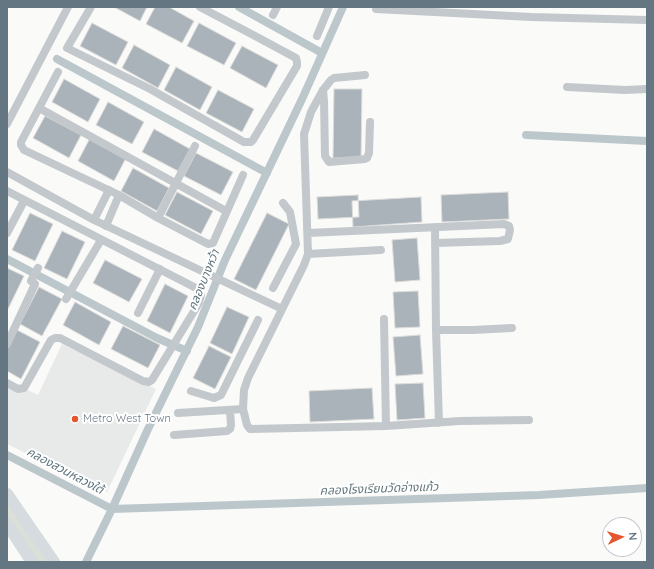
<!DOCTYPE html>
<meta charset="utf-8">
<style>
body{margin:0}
#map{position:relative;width:654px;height:569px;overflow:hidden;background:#fafaf8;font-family:Quicksand,sans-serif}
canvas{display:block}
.frame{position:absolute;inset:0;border:8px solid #657683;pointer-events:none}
.north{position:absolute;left:602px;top:517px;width:40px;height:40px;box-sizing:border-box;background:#fff;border:1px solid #c1c8cd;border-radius:50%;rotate:86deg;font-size:11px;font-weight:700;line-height:16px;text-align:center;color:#657683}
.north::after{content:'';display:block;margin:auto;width:14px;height:18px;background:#e4572e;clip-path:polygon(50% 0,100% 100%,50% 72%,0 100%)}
</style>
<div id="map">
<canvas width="654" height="569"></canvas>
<div class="frame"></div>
<div class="north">N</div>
</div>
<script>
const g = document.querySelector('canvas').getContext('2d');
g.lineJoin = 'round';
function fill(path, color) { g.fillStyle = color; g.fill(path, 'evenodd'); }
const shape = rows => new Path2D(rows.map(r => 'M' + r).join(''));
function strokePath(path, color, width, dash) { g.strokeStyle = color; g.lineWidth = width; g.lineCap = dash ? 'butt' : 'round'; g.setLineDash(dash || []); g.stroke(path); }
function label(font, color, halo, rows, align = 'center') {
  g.font = font + ' Quicksand,"Noto Sans Thai",sans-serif'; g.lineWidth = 4; g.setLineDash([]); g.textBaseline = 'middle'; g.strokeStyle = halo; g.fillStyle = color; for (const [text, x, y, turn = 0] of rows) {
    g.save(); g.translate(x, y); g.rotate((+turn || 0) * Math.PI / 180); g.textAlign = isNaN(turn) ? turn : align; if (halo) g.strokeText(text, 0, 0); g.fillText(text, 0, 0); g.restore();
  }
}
fill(shape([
 [62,344,156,389,107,492,7,444,7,380,38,395]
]), '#e8e9e9');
fill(shape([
 [7,504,47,562,38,562,7,517]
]), '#dadfd7');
strokePath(shape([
 [239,7,322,53],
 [57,59,267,173],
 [526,135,647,141],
 [7,259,157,338,187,351],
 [7,455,112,509,539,495,647,488],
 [86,562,112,509,148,429,198,327,225,260,303,97,343,7]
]), '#bbc7cb', 8);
const building = shape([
 [114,7,147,7,140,21,114,7],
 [155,7,169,7,194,21,182,43,146,24,155,7],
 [92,23,128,42,116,65,80,46,92,23],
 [199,23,236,43,224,65,187,46,199,23],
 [134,45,170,65,158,88,122,68,134,45],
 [242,46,278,65,266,88,230,68,242,46],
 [176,67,212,87,200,110,164,90,176,67],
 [64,79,100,99,88,122,52,102,64,79],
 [334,89,362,89,361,158,333,158,334,89],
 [218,90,254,109,242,132,206,113,218,90],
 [108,102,144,122,132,144,96,125,108,102],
 [45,116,81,135,69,158,33,138,45,116],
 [154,129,190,149,178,171,142,152,154,129],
 [90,138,126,158,114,181,78,161,90,138],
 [196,153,233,172,221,195,184,176,196,153],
 [133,168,169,188,157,211,121,191,133,168],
 [177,192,213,211,201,234,165,215,177,192],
 [508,192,509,219,442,222,441,195,508,192],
 [358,195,359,217,318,219,317,197,358,195],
 [421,197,422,222,353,227,352,201,421,197],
 [30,213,53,224,35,261,12,250,30,213],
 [267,213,289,224,256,290,234,279,267,213],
 [62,231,85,242,67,279,44,268,62,231],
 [417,238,420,280,395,282,392,240,417,238],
 [105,260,142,279,129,302,93,283,105,260],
 [7,268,24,276,7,311,7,268],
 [165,284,188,296,170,333,147,321,165,284],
 [39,287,62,299,42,336,20,324,39,287],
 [418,291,420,327,395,328,393,292,418,291],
 [75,302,111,322,99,345,63,325,75,302],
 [227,307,249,317,232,354,210,343,227,307],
 [123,326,160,345,148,368,111,349,123,326],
 [17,330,40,342,21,379,7,371,7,349,17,330],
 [420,335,423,374,396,376,393,337,420,335],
 [209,346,231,357,215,389,193,378,209,346],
 [423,383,425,418,397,420,395,384,423,383],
 [372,388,374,419,310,422,309,391,372,388]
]);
fill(building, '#aab3b9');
strokePath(building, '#dcdcda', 1);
strokePath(shape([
 [91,7,67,48,150,89,244,142,251,142,253,140,297,66,297,62,296,58,257,37,200,7],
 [376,9,531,17,647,20],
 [273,15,277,7],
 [317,36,329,7],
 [58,72,21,142,21,145,24,150,119,195,158,218,208,244,213,243,243,175],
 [365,75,334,78,331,80,323,90,311,112,304,134,308,254,304,265,248,378,244,390,243,409,247,425,250,429,386,426],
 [567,87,625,90,647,89],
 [323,90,324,101,325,156,329,162,365,159,367,158,369,153,370,122],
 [39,108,226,211],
 [7,124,68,7],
 [7,172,94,220,282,309],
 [7,191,198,289,201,295,199,303,152,380,149,382,143,381,60,338,55,338,51,340,24,388,18,389,7,383],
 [158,218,195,146],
 [94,220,109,190],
 [106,226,119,195],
 [435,227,436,330,439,423],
 [7,233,24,201],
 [308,233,504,224,509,226,510,230,508,239,500,241,435,243],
 [308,254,381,250],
 [273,288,296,244,290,212,283,203],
 [66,299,101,240],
 [138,313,160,269],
 [384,319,386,426,460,421,529,420],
 [436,330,473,330,512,328],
 [7,344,35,284,31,281,38,268],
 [191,391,214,398,221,395,258,320],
 [178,413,243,409],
 [174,435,227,431,230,429,231,425,230,410]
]), '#c3c8cc', 8);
strokePath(shape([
 [7,494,54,562],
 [7,524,32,562]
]), '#d6dbdf', 12);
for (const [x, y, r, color] of [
 [75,419,4,"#e4572e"]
]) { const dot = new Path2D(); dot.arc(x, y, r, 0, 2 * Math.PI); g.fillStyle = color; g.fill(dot); strokePath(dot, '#fff', 1.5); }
label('11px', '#657683', '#fff', [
 ["Metro West Town",83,419]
], 'left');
label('italic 12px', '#60757c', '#fff', [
 ["คลองบางหว้า",204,280,-68],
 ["คลองสวนหลวงใต้",65,471,28],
 ["คลองโรงเรียนวัดอ่างแก้ว",379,489,-2]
]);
</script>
